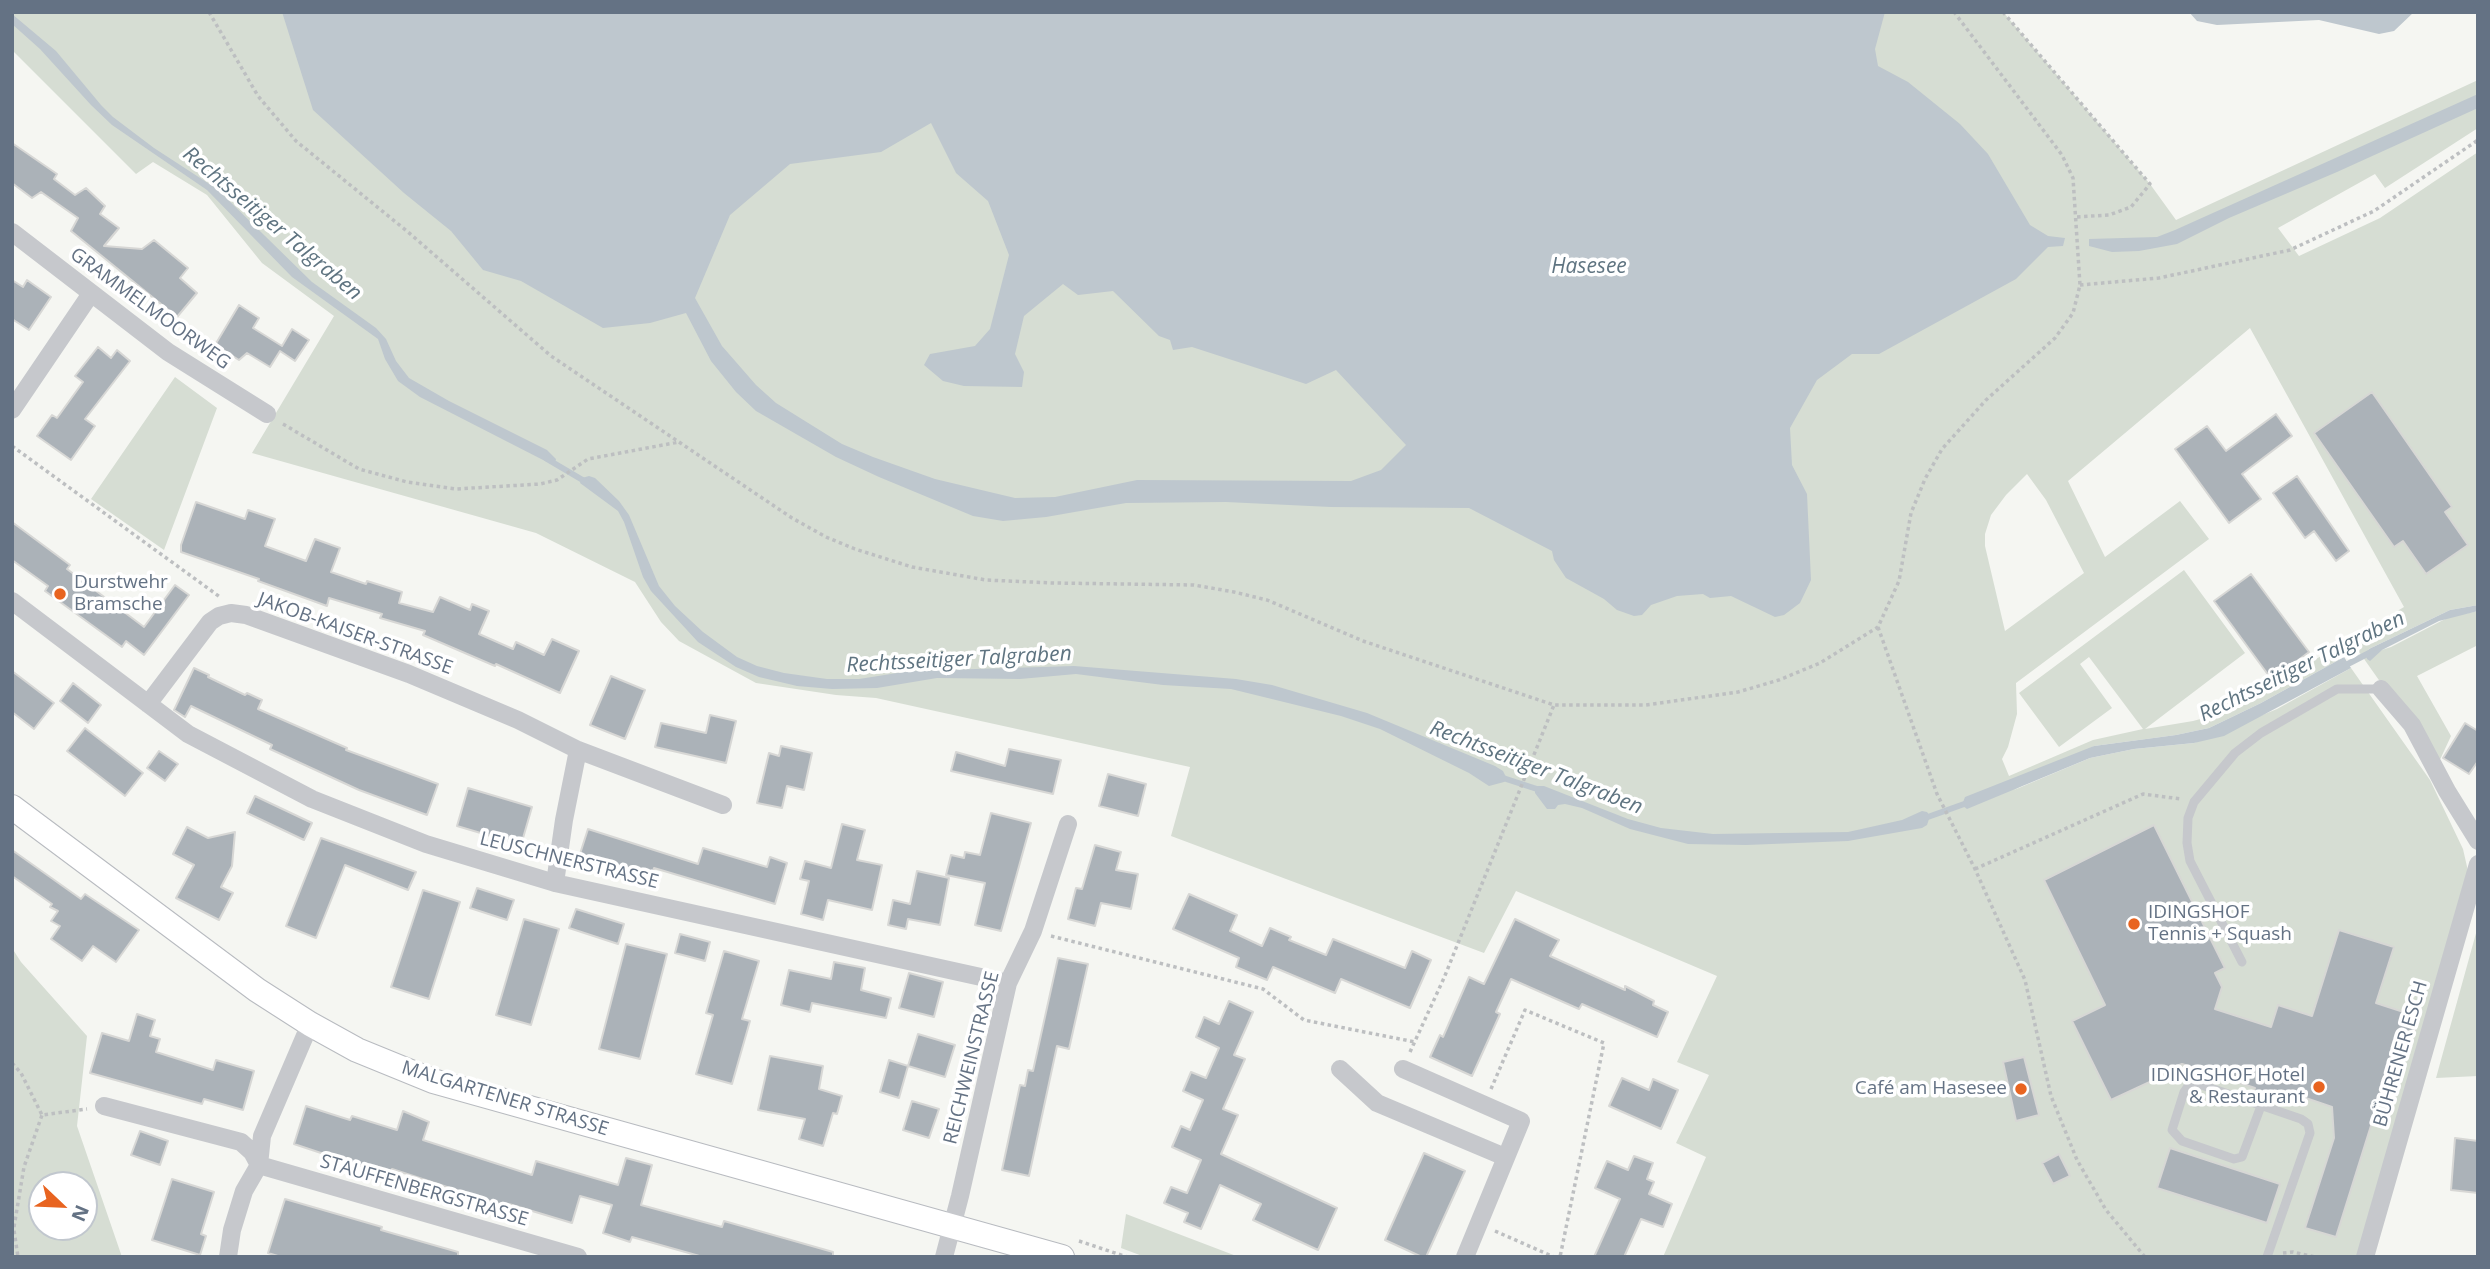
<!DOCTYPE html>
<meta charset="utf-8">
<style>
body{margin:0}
#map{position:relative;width:2490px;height:1269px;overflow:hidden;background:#f5f6f2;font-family:"Open Sans",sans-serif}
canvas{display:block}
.frame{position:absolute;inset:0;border:14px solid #647284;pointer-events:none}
.north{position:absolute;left:28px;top:1171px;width:70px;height:70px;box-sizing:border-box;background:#fff;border:2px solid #c1c7ce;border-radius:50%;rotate:113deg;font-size:19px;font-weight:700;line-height:28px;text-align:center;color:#647284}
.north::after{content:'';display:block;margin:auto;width:24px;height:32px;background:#e86420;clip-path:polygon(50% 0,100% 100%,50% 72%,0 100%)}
</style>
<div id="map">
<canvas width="2490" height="1269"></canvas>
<div class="frame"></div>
<div class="north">N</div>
</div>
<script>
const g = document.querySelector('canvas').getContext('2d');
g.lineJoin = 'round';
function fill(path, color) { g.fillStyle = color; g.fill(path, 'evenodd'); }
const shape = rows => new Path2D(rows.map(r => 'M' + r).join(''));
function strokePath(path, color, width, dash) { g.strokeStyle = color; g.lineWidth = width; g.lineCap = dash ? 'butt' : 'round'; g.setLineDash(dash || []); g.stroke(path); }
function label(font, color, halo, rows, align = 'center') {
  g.font = font + ' "Open Sans",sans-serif'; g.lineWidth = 7; g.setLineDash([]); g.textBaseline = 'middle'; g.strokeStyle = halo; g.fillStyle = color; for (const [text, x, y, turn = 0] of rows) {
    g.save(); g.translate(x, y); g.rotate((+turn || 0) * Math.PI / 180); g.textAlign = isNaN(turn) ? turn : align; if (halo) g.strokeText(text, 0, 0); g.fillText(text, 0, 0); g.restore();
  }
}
fill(shape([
 [12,12,2003,12,2150,184,2176,220,2478,80,2478,128,2385,188,2375,174,2278,228,2299,256,2380,218,2478,152,2478,605,2450,610,2369,649,2366,655,2391,647,2449,617,2478,611,2478,645,2417,676,2451,736,2438,764,2350,639,2404,607,2250,328,2068,481,2105,557,2180,501,2209,539,2016,683,2017,714,2008,747,2002,759,2009,776,2093,740,2143,729,2089,657,2080,664,2112,708,2059,747,2019,693,2184,570,2245,653,2145,729,2193,721,2223,713,2335,648,2344,657,2261,703,2209,728,2176,735,2094,746,2014,790,2090,758,2134,749,2194,743,2277,709,2351,668,2430,780,2463,849,2468,871,2358,1257,1663,1257,1706,1157,1676,1143,1709,1075,1677,1062,1717,976,1516,891,1484,953,1171,836,1190,767,876,698,836,695,756,683,679,641,661,622,635,582,536,533,252,453,334,316,262,263,207,195,153,162,136,174,12,50],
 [2027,474,2046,500,2084,573,2005,631,1985,546,1985,534,1991,515,2006,495],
 [175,377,217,408,164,550,91,499],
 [2478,926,2478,1076,2436,1078],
 [12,948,21,962,87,1036,77,1126,122,1257,12,1257],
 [42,1185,84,1185,84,1227,42,1227],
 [1126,1214,1239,1257,1145,1257,1121,1248]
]), '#d6ddd3');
fill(shape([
 [282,12,1885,12,1875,49,1878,66,1908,82,1960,124,1988,154,2030,225,2048,236,2065,238,2063,246,2048,247,2016,279,1879,354,1852,354,1817,380,1790,428,1792,465,1807,494,1811,580,1800,603,1784,615,1775,617,1731,596,1710,598,1703,594,1677,596,1651,605,1642,615,1634,616,1617,610,1604,599,1566,578,1554,560,1552,551,1469,508,1331,507,1226,502,1126,503,1046,517,1003,521,973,516,879,477,836,457,756,411,736,392,711,361,686,313,650,323,603,328,521,281,483,270,451,231,404,193,313,110],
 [931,123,956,173,988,201,1009,255,990,329,975,346,930,354,924,365,943,381,964,386,1022,387,1024,372,1015,354,1024,316,1063,284,1078,295,1113,291,1159,336,1170,340,1173,350,1192,347,1306,384,1336,370,1406,445,1381,470,1351,481,1137,480,1055,497,1015,498,935,479,873,457,842,444,776,403,756,385,722,346,695,298,730,215,790,164,881,152],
 [2189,12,2414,12,2394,31,2379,34,2319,20,2217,25,2197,21],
 [12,14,56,51,101,105,113,117,154,148,217,189,312,282,376,328,386,339,396,361,409,378,449,401,547,450,556,459,555,463,545,461,420,397,398,381,385,359,378,339,292,277,207,190,112,125,91,105,40,49,12,24],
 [2478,94,2478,108,2337,172,2229,218,2177,244,2139,251,2112,252,2089,246,2089,239,2157,237,2175,230],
 [589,476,595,478,619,501,629,515,659,586,675,606,703,632,737,657,757,666,784,673,827,679,859,679,910,671,1074,666,1236,679,1272,685,1367,713,1495,766,1503,771,1507,779,1504,782,1489,786,1469,773,1380,729,1341,716,1231,689,1163,685,1076,674,1020,679,937,678,877,688,832,689,797,686,759,677,736,667,698,642,651,591,643,577,624,522,618,511,580,483,582,478],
 [2478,605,2478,611,2439,621,2382,650,2370,661,2367,659,2366,655,2369,649,2450,610],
 [2344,657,2351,668,2224,736,2194,743,2134,749,2090,758,1967,809,1962,805,1965,797,2094,746,2176,735,2209,728,2261,703],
 [1538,786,1544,786,1628,819,1661,828,1713,834,1848,832,1902,820,1922,811,1927,812,1930,816,1927,825,1922,828,1848,841,1746,845,1688,844,1630,829,1582,808,1565,804,1558,805,1555,809,1547,809,1535,793,1535,788]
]), '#bec7ce');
strokePath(shape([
 [547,459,586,482],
 [2342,667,2373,651],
 [1500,777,1540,790],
 [1925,818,1967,803]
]), '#bec7ce', 6);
const building = shape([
 [12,143,57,174,54,179,75,195,86,188,105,206,100,214,119,228,104,246,142,249,154,240,188,268,180,278,197,293,177,317,71,231,78,218,41,192,32,198,12,183,12,143],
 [12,280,23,287,27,280,51,297,29,330,12,319,12,280],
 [239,305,259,318,253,328,282,346,292,329,309,340,295,361,280,351,270,367,247,353,239,360,215,345,239,305],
 [98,347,111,358,117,350,130,361,85,419,95,426,71,460,37,436,52,415,57,418,83,382,75,376,98,347],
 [2372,392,2452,507,2445,512,2468,545,2426,574,2403,541,2394,547,2314,433,2372,392],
 [2276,414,2292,436,2242,474,2261,499,2229,523,2175,449,2207,426,2226,451,2276,414],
 [2297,476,2349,551,2336,561,2314,531,2305,538,2273,493,2297,476],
 [196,502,245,519,248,510,275,519,265,546,306,561,315,539,340,548,331,572,366,584,367,581,402,592,399,603,433,612,440,597,470,610,472,604,489,611,479,634,513,649,516,642,544,655,552,639,579,651,560,693,496,664,495,666,423,635,425,631,380,618,382,614,329,598,327,606,258,581,259,579,181,552,181,545,196,502],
 [12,522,70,565,67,569,144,627,175,585,189,595,144,655,126,641,122,647,45,591,48,586,12,560,12,522],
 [2251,574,2309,652,2272,680,2214,601,2251,574],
 [194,668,209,675,208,677,245,695,247,693,262,700,258,709,347,748,346,750,438,784,427,815,359,790,270,749,272,745,191,706,185,717,174,710,194,668],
 [12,671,54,703,34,729,12,712,12,671],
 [611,676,645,690,625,739,590,725,611,676],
 [73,683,101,705,88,723,60,701,73,683],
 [710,715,736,721,726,763,655,747,661,723,706,733,710,715],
 [2465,723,2478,731,2478,761,2469,774,2443,758,2465,723],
 [85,728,143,773,125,796,67,751,85,728],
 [781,746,812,753,804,790,787,786,782,808,757,803,769,753,779,756,781,746],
 [1009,749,1061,760,1053,794,951,771,956,752,1005,766,1009,749],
 [159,751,178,764,165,781,147,768,159,751],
 [1108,774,1146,784,1138,816,1099,806,1108,774],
 [468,788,532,807,521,845,457,826,468,788],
 [255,796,312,823,304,840,247,813,255,796],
 [991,813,1031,823,1001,931,975,925,985,883,946,875,951,855,964,858,965,852,980,855,991,813],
 [842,824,865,830,857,860,882,865,872,910,828,900,823,920,801,914,809,881,800,879,805,861,831,868,842,824],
 [2154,825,2225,968,2215,973,2222,987,2215,1009,2271,1027,2278,1005,2312,1016,2339,930,2394,947,2376,1003,2419,1017,2402,1069,2391,1062,2336,1237,2305,1228,2334,1138,2332,1107,2294,1094,2291,1103,2254,1091,2255,1088,2182,1064,2158,1072,2154,1080,2111,1100,2072,1021,2105,1005,2044,880,2154,825],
 [187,827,208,838,235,832,232,866,221,887,233,893,219,920,176,898,194,865,173,854,187,827],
 [588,829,698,864,703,848,767,867,770,857,787,863,775,904,654,868,650,880,579,857,588,829],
 [321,838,416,872,408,890,345,865,316,938,286,926,321,838],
 [1095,845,1121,852,1116,870,1138,874,1131,909,1101,903,1095,926,1068,919,1076,888,1082,889,1095,845],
 [12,850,81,899,85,894,139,930,116,962,93,946,82,961,51,939,60,926,51,921,58,911,50,907,52,904,12,876,12,850],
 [917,871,949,878,940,925,908,919,906,929,888,925,893,900,910,904,917,871],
 [477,888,514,900,507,920,470,908,477,888],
 [423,890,460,902,429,999,391,987,423,890],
 [1189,894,1237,915,1230,931,1262,946,1270,928,1291,937,1289,940,1326,955,1333,939,1405,968,1412,951,1431,960,1410,1008,1341,979,1335,993,1273,967,1267,980,1236,967,1239,958,1173,929,1189,894],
 [576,909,624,924,618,944,569,928,576,909],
 [524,919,559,929,531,1025,496,1015,524,919],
 [1515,919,1559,940,1550,956,1625,990,1625,986,1654,1001,1653,1005,1668,1012,1657,1037,1582,1004,1579,1009,1511,979,1496,1012,1500,1014,1472,1076,1430,1057,1440,1035,1443,1037,1469,977,1484,984,1515,919],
 [680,934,710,942,705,961,675,953,680,934],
 [626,944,667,954,640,1059,599,1049,626,944],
 [724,951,759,961,742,1019,750,1021,732,1084,696,1074,713,1015,706,1013,724,951],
 [1058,958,1088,964,1069,1049,1057,1046,1029,1176,1002,1170,1020,1085,1025,1086,1028,1070,1033,1071,1058,958],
 [834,962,865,968,861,990,891,998,886,1018,812,1003,810,1012,781,1005,789,970,831,979,834,962],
 [909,973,943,982,934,1017,899,1008,909,973],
 [1229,1001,1253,1012,1234,1055,1245,1059,1223,1109,1238,1115,1221,1154,1337,1208,1318,1250,1253,1220,1261,1204,1220,1185,1201,1229,1184,1222,1188,1213,1164,1203,1171,1187,1187,1193,1201,1160,1172,1147,1181,1126,1190,1130,1203,1100,1183,1091,1191,1072,1206,1078,1219,1048,1196,1037,1204,1017,1219,1024,1229,1001],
 [137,1014,155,1020,150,1036,160,1039,156,1052,213,1070,216,1060,254,1071,243,1110,204,1099,202,1104,90,1073,102,1033,129,1041,137,1014],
 [918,1034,955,1045,945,1077,908,1066,918,1034],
 [770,1056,823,1066,819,1089,842,1096,837,1114,833,1113,823,1146,799,1139,805,1119,758,1110,770,1056],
 [2024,1057,2039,1115,2016,1121,2003,1062,2024,1057],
 [889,1060,908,1066,899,1098,880,1092,889,1060],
 [1622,1078,1649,1090,1653,1079,1678,1090,1661,1129,1609,1106,1622,1078],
 [912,1101,939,1109,929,1138,903,1130,912,1101],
 [306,1106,350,1120,352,1116,397,1130,403,1111,429,1122,423,1140,532,1175,536,1161,618,1185,626,1158,652,1165,641,1205,722,1227,724,1221,833,1252,833,1257,703,1257,632,1237,630,1242,603,1233,612,1205,580,1196,572,1223,509,1204,508,1207,392,1169,390,1176,294,1144,306,1106],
 [140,1131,168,1141,160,1165,131,1155,140,1131],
 [2455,1138,2478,1141,2478,1193,2451,1190,2455,1138],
 [2170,1148,2280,1184,2267,1223,2157,1188,2170,1148],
 [1424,1153,1465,1171,1426,1257,1422,1257,1385,1240,1424,1153],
 [2059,1154,2070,1176,2053,1184,2042,1163,2059,1154],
 [1634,1156,1653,1163,1647,1179,1654,1182,1649,1194,1672,1204,1663,1227,1641,1219,1624,1257,1594,1257,1620,1199,1595,1188,1607,1161,1628,1170,1634,1156],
 [172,1179,214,1192,201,1234,206,1236,200,1255,152,1240,172,1179],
 [285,1199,382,1227,381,1230,458,1252,458,1257,281,1257,268,1253,285,1199]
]);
fill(building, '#abb2b8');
strokePath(building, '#d7d7d5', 2);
const secondary = shape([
 [12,807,257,990,310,1024,357,1050,433,1081,1062,1257]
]);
strokePath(secondary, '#b8bbc0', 26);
strokePath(shape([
 [209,12,258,96,296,141,408,232,551,356,792,518,826,537,855,549,912,567,986,580,1053,583,1194,585,1234,592,1267,600,1363,641,1554,705,1646,705,1738,692,1779,680,1820,663,1878,627,1899,581,1911,513,1925,479,1942,449,1986,400,2055,338,2073,313,2080,285,2073,178,2062,155,1954,12],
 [2003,12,2150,184,2131,207,2109,215,2076,217],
 [2080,285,2159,278,2290,250,2374,211,2478,140],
 [283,424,359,469,407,482,456,489,540,484,557,480,588,459,679,442],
 [12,446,220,597],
 [1878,627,1937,794,1975,869,2025,980,2051,1096,2077,1160,2106,1210,2145,1257],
 [1975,869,2143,794,2181,799],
 [1051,936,1263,989,1304,1020,1415,1042],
 [1410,1052,1444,978,1554,705],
 [12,1063,21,1073,42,1115,87,1109],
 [1491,1089,1525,1010,1604,1043,1560,1257],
 [12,1217,18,1257],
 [14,1227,24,1167,42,1115],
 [1495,1231,1554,1257],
 [1079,1241,1127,1257],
 [2283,1253,2293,1252,2315,1257]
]), '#bdbfc1', 3.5, [3.5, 3.5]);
strokePath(shape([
 [2242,962,2190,861,2187,843,2188,818,2194,802,2235,753,2261,733,2337,689,2381,689],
 [2261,1106,2242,1157,2234,1159,2182,1141,2172,1130,2184,1092,2189,1085,2196,1083,2301,1119,2308,1124,2310,1133,2267,1257]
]), '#c6c8cc', 9);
strokePath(shape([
 [12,232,168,352,267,414],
 [12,410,90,295],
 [12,601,188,734,312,799,426,844,555,883,1008,983],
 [2381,689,2412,725,2447,791,2478,841],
 [148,704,210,622,219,616,231,613,246,615,409,674,518,720,578,750,723,805],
 [555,883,564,820,578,750],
 [1340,1069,1377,1103,1505,1157],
 [1403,1069,1521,1121,1465,1257],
 [104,1106,241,1142,252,1152,259,1165,578,1257],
 [228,1257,232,1230,244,1191,259,1165,262,1136,310,1024],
 [944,1257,960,1196,1008,983,1033,931,1068,824],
 [2365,1257,2478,864]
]), '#c6c8cc', 18);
strokePath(secondary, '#fff', 24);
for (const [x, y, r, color] of [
 [60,594,7,"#e86420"],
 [2134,924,7,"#e86420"],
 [2319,1087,7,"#e86420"],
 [2021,1089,7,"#e86420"]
]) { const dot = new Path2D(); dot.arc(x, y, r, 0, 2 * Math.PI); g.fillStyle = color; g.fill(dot); strokePath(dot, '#fff', 2.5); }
label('19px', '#647284', '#fff', [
 ["GRAMMELMOORWEG",150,309,36],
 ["JAKOB-KAISER-STRASSE",355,634,20],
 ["LEUSCHNERSTRASSE",569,861,14],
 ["BÜHRENER ESCH",2401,1054,-74],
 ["REICHWEINSTRASSE",972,1058,-76],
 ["MALGARTENER STRASSE",505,1099,17],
 ["STAUFFENBERGSTRASSE",424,1191,16]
]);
label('19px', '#647284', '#fff', [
 ["Durstwehr",74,583],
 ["Bramsche",74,605],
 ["IDINGSHOF",2148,913],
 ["Tennis + Squash",2148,935],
 ["IDINGSHOF Hotel",2305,1076,"right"],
 ["& Restaurant",2305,1098,"right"],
 ["Café am Hasesee",2007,1089,"right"]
], 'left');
label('italic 21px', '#5f7481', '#fff', [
 ["Rechtsseitiger Talgraben",272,224,40],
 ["Hasesee",1589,267],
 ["Rechtsseitiger Talgraben",959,660,-3],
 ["Rechtsseitiger Talgraben",2302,667,-26],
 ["Rechtsseitiger Talgraben",1536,768,21]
]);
</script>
